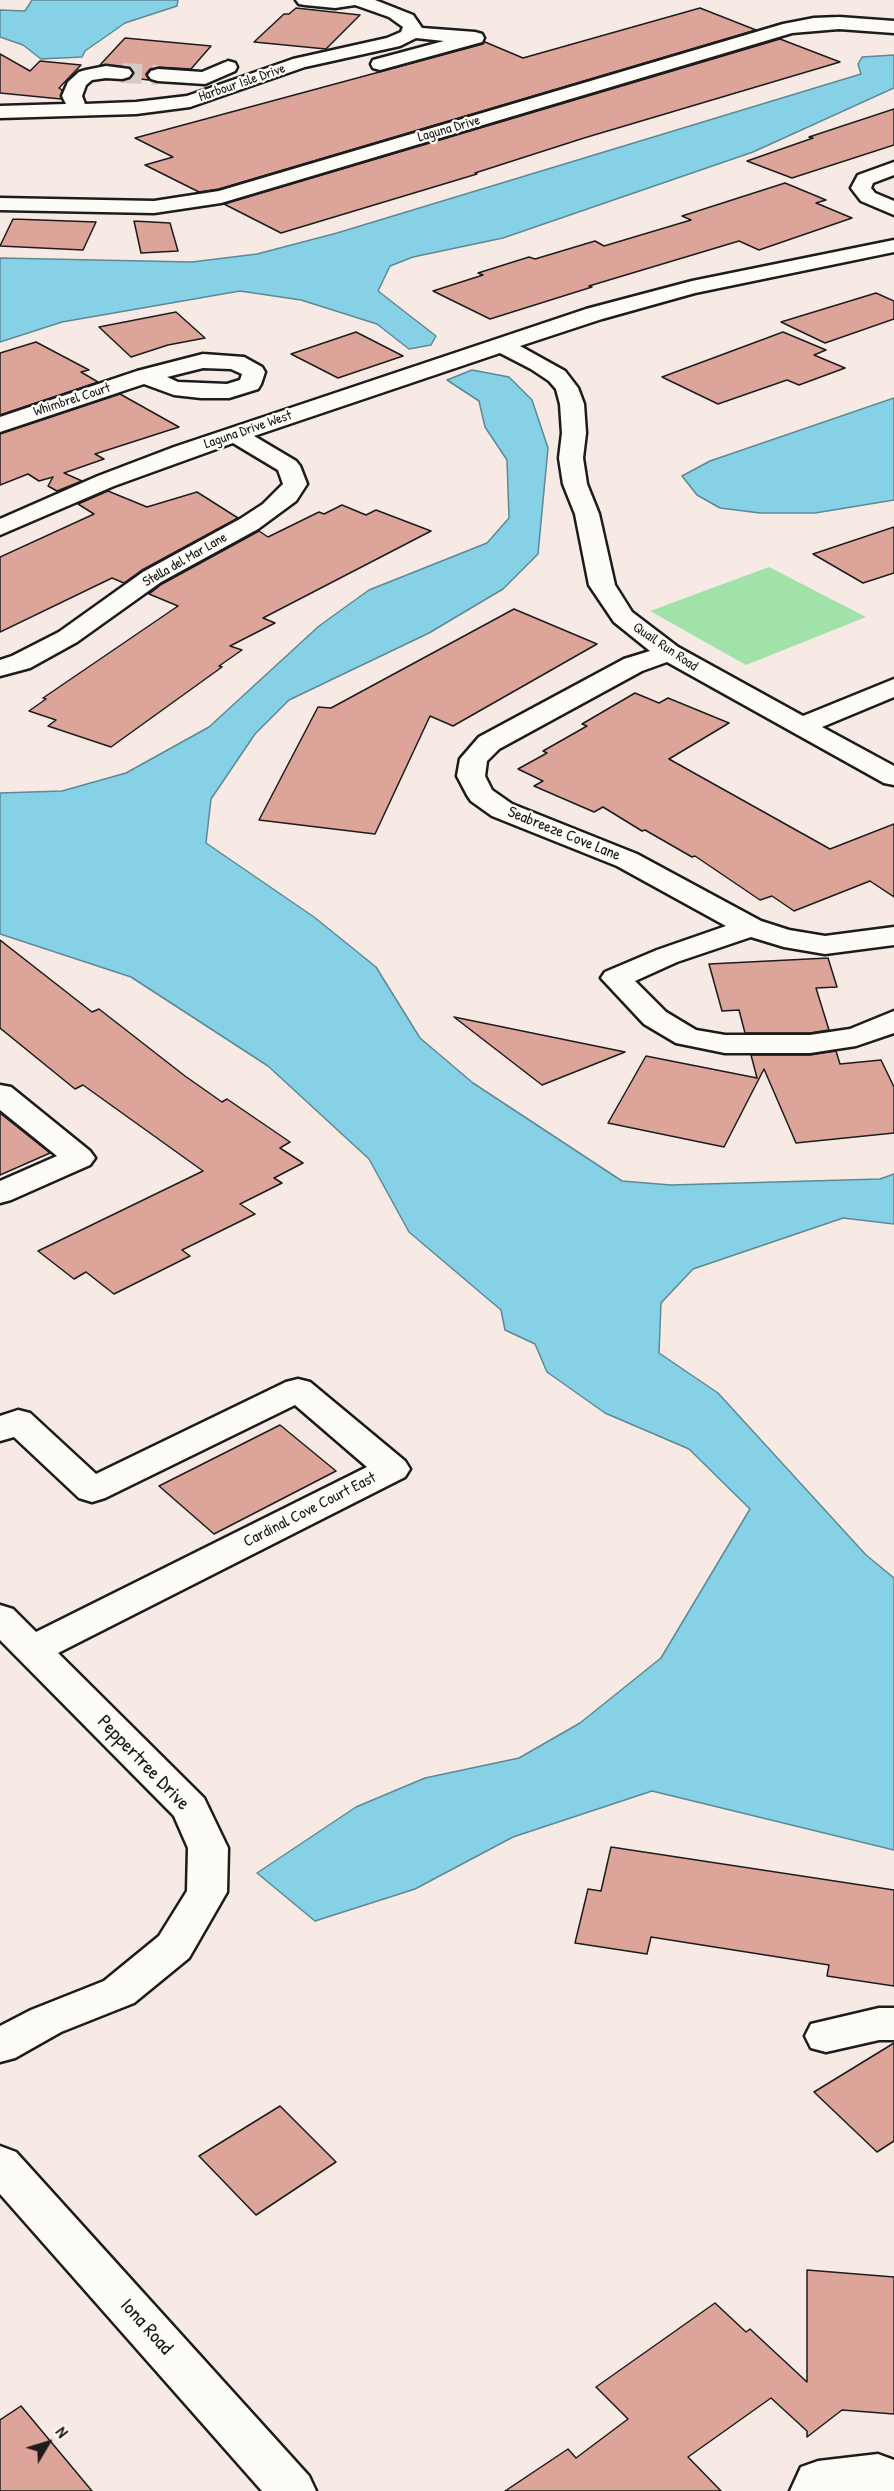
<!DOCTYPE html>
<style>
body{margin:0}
#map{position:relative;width:894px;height:2491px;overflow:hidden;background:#f7eae4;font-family:"Patrick Hand",sans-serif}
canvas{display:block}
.north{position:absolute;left:18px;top:2413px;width:60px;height:60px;-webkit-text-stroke:4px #fdfcf7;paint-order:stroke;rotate:52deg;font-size:16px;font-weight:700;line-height:24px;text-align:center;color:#1c1c1c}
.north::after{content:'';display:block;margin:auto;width:21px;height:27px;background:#1c1c1c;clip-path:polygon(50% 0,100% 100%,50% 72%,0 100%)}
</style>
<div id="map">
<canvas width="894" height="2491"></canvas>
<div class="north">N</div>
</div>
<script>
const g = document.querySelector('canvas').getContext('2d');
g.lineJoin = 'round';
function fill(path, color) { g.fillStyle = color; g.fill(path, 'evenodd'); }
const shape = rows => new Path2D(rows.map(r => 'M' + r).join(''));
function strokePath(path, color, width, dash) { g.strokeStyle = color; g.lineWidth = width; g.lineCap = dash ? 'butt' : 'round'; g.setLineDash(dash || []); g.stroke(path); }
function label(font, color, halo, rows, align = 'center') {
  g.font = font + ' "Patrick Hand",sans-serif'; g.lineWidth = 4.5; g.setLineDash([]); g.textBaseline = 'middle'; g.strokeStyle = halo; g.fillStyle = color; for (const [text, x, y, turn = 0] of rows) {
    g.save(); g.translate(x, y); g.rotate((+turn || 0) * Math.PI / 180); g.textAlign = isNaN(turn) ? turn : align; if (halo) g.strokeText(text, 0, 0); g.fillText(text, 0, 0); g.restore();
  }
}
fill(shape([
 [769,567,866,617,746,665,650,611]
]), '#a1e1aa');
const water = shape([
 [32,0,178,0,177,6,125,23,85,51,82,57,41,59,23,45,0,37,0,10,25,11,32,0],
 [894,55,894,88,753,152,503,238,413,257,390,266,378,291,436,336,431,345,409,349,377,324,301,300,240,291,62,322,0,342,0,258,192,262,257,254,337,233,861,74,858,64,862,57,894,55],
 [472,370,509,377,532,400,548,448,538,554,503,589,429,633,289,700,255,734,211,799,206,843,314,917,376,967,420,1038,473,1083,622,1181,671,1185,880,1179,894,1174,894,1224,843,1218,693,1269,661,1303,659,1353,718,1393,866,1555,894,1578,894,1850,652,1791,513,1837,415,1889,315,1921,257,1873,356,1807,425,1778,519,1758,580,1723,661,1658,750,1509,689,1449,605,1413,547,1372,535,1344,505,1330,501,1310,409,1232,369,1159,268,1066,131,977,0,934,0,793,62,791,126,773,209,727,319,626,369,590,487,543,509,518,507,460,485,427,479,401,447,380,472,370],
 [894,398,894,500,815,513,760,513,720,508,697,495,682,476,710,461,894,398]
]);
fill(water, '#86d1e6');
strokePath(water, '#5c8995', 1.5);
const building = shape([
 [296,8,360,15,326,49,254,42,284,14,289,14,296,8],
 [700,8,756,30,219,189,199,192,145,165,173,157,135,138,483,44,485,42,523,58,700,8],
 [125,38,211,46,191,69,157,67,150,69,146,74,149,80,131,78,134,73,129,67,100,65,125,38],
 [780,39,840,62,584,138,475,173,477,174,281,233,224,204,780,39],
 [0,54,30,71,40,61,81,65,59,88,62,90,61,99,0,93,0,54],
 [894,109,894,145,792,178,747,161,813,138,809,137,894,109],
 [785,183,826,200,816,203,852,218,759,250,739,241,589,286,592,287,490,319,433,291,483,275,478,273,529,257,535,259,595,241,604,246,691,220,682,216,785,183],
 [13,219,96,222,83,250,0,246,13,219],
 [134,221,170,223,178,251,141,253,134,221],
 [876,293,894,301,894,319,825,343,781,322,876,293],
 [176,312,205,338,168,345,131,357,99,327,176,312],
 [356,332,403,356,338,378,291,354,356,332],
 [783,332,826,350,814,355,845,368,799,385,787,380,718,404,662,377,783,332],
 [36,342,89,370,81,372,98,382,0,415,0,353,36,342],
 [120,394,179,427,95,454,104,459,64,473,82,481,57,491,48,486,53,477,39,481,28,474,0,485,0,434,120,394],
 [108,491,147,507,197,492,238,518,142,570,124,583,112,578,0,632,0,557,94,514,78,504,108,491],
 [342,505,366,515,376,510,431,531,263,618,275,623,230,646,242,650,219,666,222,667,111,747,48,726,56,720,29,711,46,699,43,698,178,606,149,594,162,584,259,531,268,537,319,512,324,514,342,505],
 [894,527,894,573,863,583,813,554,894,527],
 [514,609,597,644,453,726,430,716,375,834,259,820,318,707,331,708,514,609],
 [635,693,659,703,668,698,729,723,669,759,830,849,894,824,894,897,870,881,794,911,772,896,760,900,695,856,692,857,645,830,642,831,603,807,594,812,534,786,543,781,518,769,547,753,543,751,587,726,582,724,635,693],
 [0,940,92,1012,99,1009,185,1076,222,1102,227,1099,290,1142,280,1148,303,1163,274,1178,282,1183,240,1204,255,1214,182,1250,190,1256,114,1294,86,1272,74,1279,38,1251,203,1171,83,1085,75,1089,0,1028,0,940],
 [828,958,837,987,816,988,829,1030,810,1033,745,1033,739,1010,722,1011,709,964,828,958],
 [454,1017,625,1052,542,1085,454,1017],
 [836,1051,840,1064,881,1060,894,1087,894,1133,796,1143,764,1069,724,1147,608,1123,646,1056,757,1078,751,1055,810,1055,836,1051],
 [0,1113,50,1153,0,1175,0,1113],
 [280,1425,336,1471,214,1534,159,1486,280,1425],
 [611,1847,894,1890,894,1986,827,1976,829,1965,651,1937,647,1954,575,1943,588,1889,601,1891,611,1847],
 [894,2043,894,2141,877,2152,814,2092,894,2043],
 [280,2106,336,2162,256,2215,199,2156,280,2106],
 [807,2270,894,2277,894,2414,842,2410,807,2437,807,2431,771,2398,688,2457,721,2491,505,2491,568,2449,576,2458,628,2419,596,2387,715,2303,746,2332,750,2329,807,2382,807,2270],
 [21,2406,92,2491,0,2491,0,2420,21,2406]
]);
fill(building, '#dda49a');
strokePath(building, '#1c1c1c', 1.5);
strokePath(shape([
 [122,73,158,75]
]), '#d6cbc6', 20, [20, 10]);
const minor = shape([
 [296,0,375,0,413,15,422,28,475,32,482,34,484,38,482,42,380,70,373,68,371,64,373,60,444,41,416,38,400,46,305,67,190,107,136,114,0,118,0,106,66,104,62,96,68,82,79,72,86,70,106,66,129,69,132,73,129,77,122,79,106,78,92,80,86,85,82,96,85,104,136,102,187,96,293,59,387,38,401,32,403,27,389,17,355,5,335,8,305,5,299,4,296,0],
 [839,17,894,21,894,33,839,29,792,33,221,203,154,213,0,210,0,198,154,201,219,191,783,24,814,18,839,17],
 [228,61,235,63,237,67,235,71,205,84,158,81,151,79,148,75,151,71,158,69,202,72,228,61],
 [894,162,894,175,873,183,871,188,875,193,894,201,894,215,861,201,851,188,858,175,894,162],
 [894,240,894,252,695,293,602,319,520,346,565,371,578,388,584,404,586,433,583,458,587,484,599,514,615,585,632,612,678,647,803,716,894,679,894,697,822,727,894,766,894,785,884,783,667,662,642,671,499,749,487,761,485,776,492,790,512,804,637,854,761,921,789,930,825,936,894,927,894,945,825,954,784,947,751,937,677,962,635,981,666,1012,696,1030,725,1035,810,1035,850,1029,894,1011,894,1033,856,1046,810,1053,725,1053,676,1043,644,1024,601,978,605,972,657,950,726,926,617,866,492,816,471,801,467,795,457,776,460,759,479,737,624,659,650,651,614,622,589,585,575,514,563,484,559,458,562,433,560,404,556,389,549,381,531,369,500,353,254,436,296,461,300,466,307,484,296,501,258,529,161,582,77,642,30,668,0,676,0,660,12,656,59,632,143,572,240,519,263,504,283,484,278,470,233,443,114,486,0,535,0,519,98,476,174,447,586,309,692,281,894,240],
 [203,354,244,357,262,367,265,372,261,384,258,389,229,398,201,398,174,395,144,384,0,432,0,417,137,371,203,354],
 [203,368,231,369,242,374,240,380,227,384,178,382,167,377,203,368],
 [0,1085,11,1087,90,1151,95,1158,90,1165,11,1200,0,1203,0,1181,57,1156,0,1110,0,1085],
 [298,1379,310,1382,405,1461,410,1469,405,1477,58,1653,204,1798,228,1848,227,1892,189,1958,134,2003,61,2032,15,2058,0,2062,0,2026,31,2010,104,1981,159,1936,187,1891,188,1848,174,1816,0,1640,0,1605,13,1609,36,1632,367,1467,295,1405,105,1498,92,1502,79,1498,14,1437,0,1441,0,1416,18,1410,30,1413,96,1474,286,1382,298,1379],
 [879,2008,894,2008,894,2040,879,2040,826,2052,811,2048,805,2036,811,2024,879,2008],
 [0,2146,16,2152,309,2476,316,2491,262,2491,0,2194,0,2146],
 [878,2454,894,2460,894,2491,790,2491,801,2467,818,2461,878,2454]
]);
strokePath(minor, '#1c1c1c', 5);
fill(minor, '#fdfcf7');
label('14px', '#1c1c1c', '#fdfcf7', [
 ["Harbour Isle Drive",242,83,-19],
 ["Laguna Drive",449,129,-16],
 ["Whimbrel Court",72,400,-18],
 ["Laguna Drive West",248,430,-19],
 ["Stella del Mar Lane",185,560,-30],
 ["Quail Run Road",665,647,34]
]);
label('16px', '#1c1c1c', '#fdfcf7', [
 ["Seabreeze Cove Lane",564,834,22],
 ["Cardinal Cove Court East",310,1510,-27]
]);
label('20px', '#1c1c1c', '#fdfcf7', [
 ["Peppertree Drive",143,1763,46],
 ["Iona Road",146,2327,48]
]);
</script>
